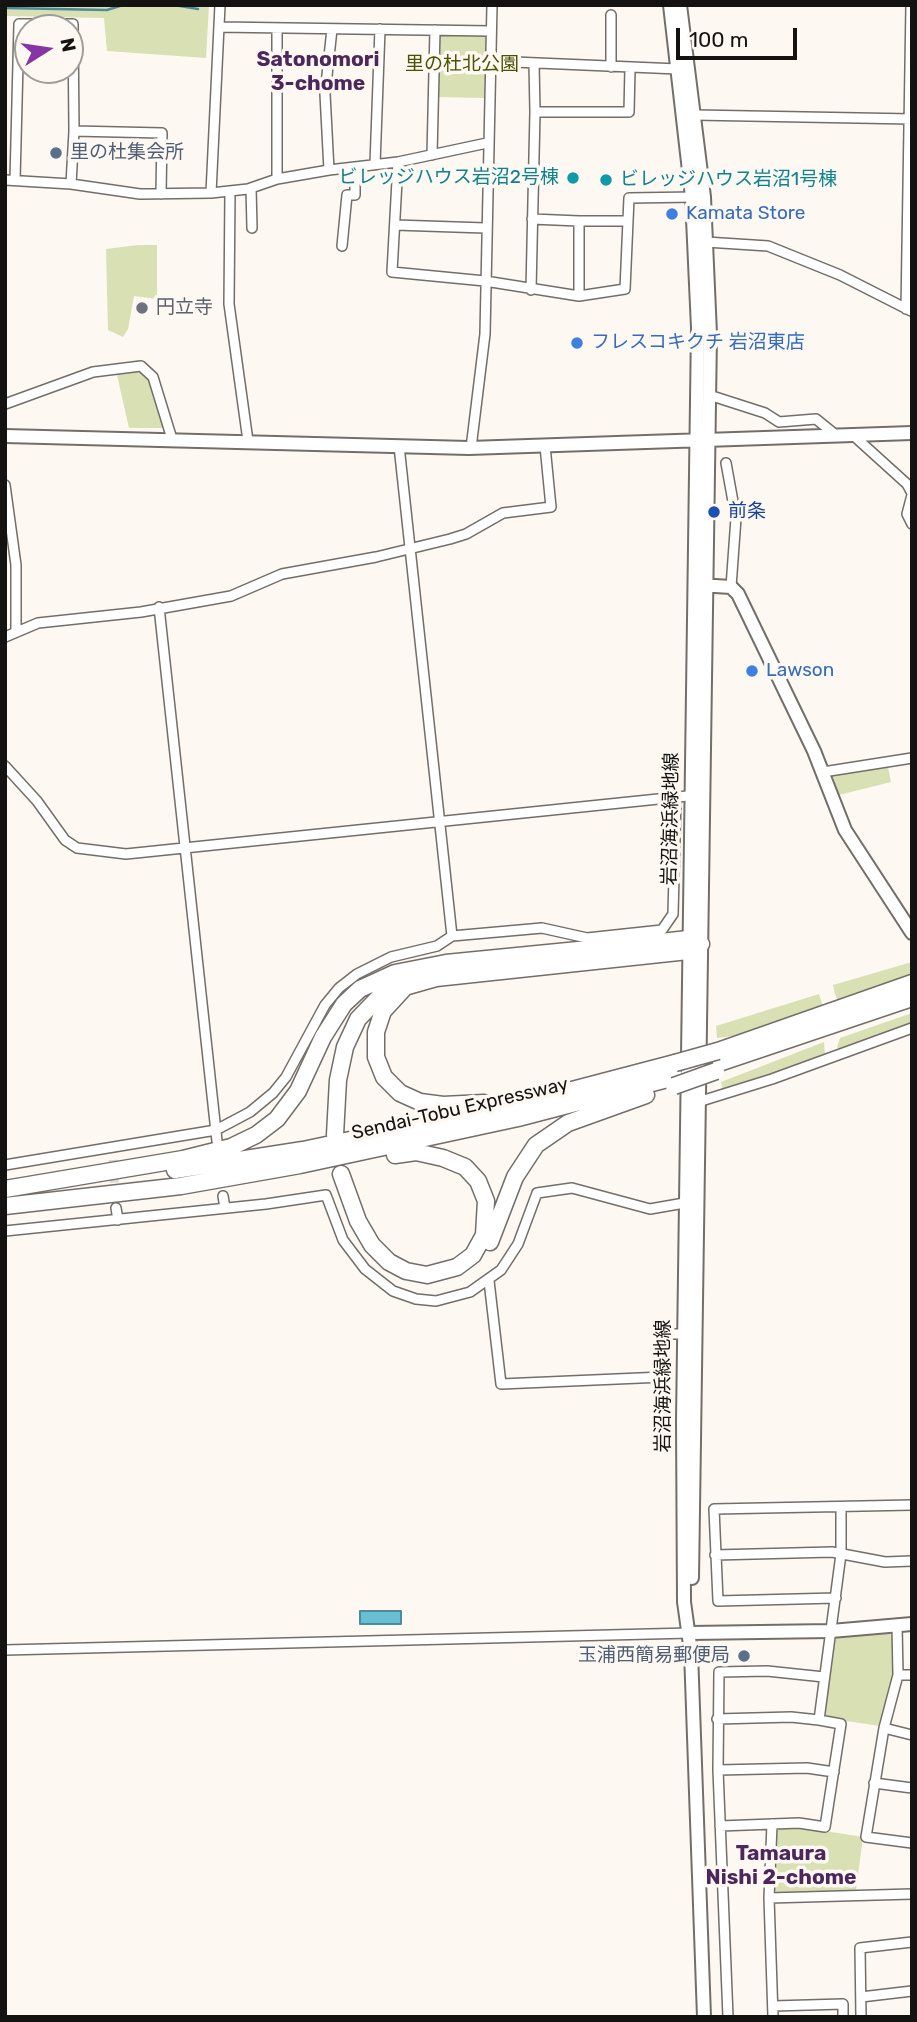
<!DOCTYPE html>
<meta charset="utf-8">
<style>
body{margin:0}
#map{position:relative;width:917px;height:2022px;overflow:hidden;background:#fdf8f2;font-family:Rubik,sans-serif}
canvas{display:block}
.frame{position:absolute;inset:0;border:7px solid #141311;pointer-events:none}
.north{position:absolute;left:14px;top:14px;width:70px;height:70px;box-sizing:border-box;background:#fdf8f2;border:2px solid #a09c98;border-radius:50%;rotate:78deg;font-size:19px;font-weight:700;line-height:28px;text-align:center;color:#141311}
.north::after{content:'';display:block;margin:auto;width:24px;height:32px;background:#8735a4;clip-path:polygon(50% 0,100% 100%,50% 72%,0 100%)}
.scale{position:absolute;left:676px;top:28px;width:121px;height:32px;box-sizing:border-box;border:4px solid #141311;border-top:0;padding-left:9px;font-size:21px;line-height:24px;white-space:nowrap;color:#141311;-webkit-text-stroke:5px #fdf8f2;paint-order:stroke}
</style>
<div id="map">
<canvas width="917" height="2022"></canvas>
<div class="frame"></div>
<div class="north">N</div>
<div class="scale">100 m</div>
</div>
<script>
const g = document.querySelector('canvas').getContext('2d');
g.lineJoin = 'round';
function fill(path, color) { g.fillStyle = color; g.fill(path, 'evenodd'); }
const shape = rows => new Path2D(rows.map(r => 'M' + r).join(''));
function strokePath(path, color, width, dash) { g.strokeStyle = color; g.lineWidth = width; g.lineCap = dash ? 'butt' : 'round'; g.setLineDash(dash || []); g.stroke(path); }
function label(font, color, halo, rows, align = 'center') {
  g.font = font + ' Rubik,"Noto Sans JP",sans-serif'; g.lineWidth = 7; g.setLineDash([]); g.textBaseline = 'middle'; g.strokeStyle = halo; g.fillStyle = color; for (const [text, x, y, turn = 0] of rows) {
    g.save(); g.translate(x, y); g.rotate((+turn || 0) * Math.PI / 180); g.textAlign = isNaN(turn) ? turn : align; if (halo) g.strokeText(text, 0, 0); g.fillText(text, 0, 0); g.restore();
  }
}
fill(shape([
 [5,5,209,5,206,58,107,51,104,18,5,16],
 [439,33,487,34,485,98,437,97],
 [138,245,157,245,157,299,134,296,128,329,123,337,108,330,106,249],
 [142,369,150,378,166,428,129,428,117,375],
 [888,767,891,782,839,795,833,776],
 [912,962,912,977,838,1001,835,994,833,985],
 [819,994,824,1010,749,1034,717,1038,716,1026],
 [912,1013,912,1024,841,1051,837,1047,840,1038],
 [824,1042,825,1055,723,1091,721,1082],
 [889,1633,894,1638,896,1672,880,1726,826,1718,823,1713,833,1641,839,1637],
 [780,1828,806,1828,863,1837,856,1890,777,1893,773,1889,776,1832]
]), '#d9e1b4');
const water = shape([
 [360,1611,401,1611,401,1624,360,1624,360,1611]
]);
fill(water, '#66bfd3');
strokePath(water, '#4d8b99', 2);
strokePath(shape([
 [174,5,198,9],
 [5,8,107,10,123,5]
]), '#4d8b99', 2.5);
strokePath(shape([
 [113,1160,115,1196]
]), '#dad6d0', 9, [9, 4.5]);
const street = shape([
 [611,15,611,67],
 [219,27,491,31],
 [491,61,678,69],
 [534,63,535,112],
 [695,115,912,119],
 [432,155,435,30],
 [398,162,392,272,485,281,579,296,625,289,629,198,695,197],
 [375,164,380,29],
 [329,170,325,94,332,29],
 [277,179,277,28],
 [5,180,71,184,140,194,211,193,248,189,277,179,329,170,398,162,487,143],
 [15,180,19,24,73,24,74,131],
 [71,184,74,131,162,133,161,194],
 [251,188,252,228],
 [230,191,229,304,248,441],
 [211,193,220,5],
 [532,219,579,221],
 [395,225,485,228],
 [706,242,768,246,840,275,911,311],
 [342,246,347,195,355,195,355,167],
 [531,290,535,112,629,112,630,68],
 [579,296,579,221,627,221],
 [906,309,911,5],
 [709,395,765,413,779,422,816,419,837,436],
 [5,404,93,372,141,366,153,377,172,439],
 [854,436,907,484,912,493],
 [399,446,452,936],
 [471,448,485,334,492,5],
 [726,463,736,518,731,587],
 [5,485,16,565,16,631],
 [912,495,907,514,912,524],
 [159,607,217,1141],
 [5,637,38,623,141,612,231,596,282,574,376,557,450,539,466,534,503,513,551,507,545,446],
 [5,766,37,801,65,840,77,848,126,854,697,795],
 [823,772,912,758],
 [698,1102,772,1079,912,1028],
 [5,1165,216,1130,250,1112,273,1093,286,1077,325,1005,339,988,357,974,391,957,437,946,452,936,542,928,587,938,662,930,673,914,676,798],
 [223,1196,225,1208],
 [116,1208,118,1220],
 [5,1231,266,1204,326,1195,343,1240,365,1269,393,1291,416,1299,436,1301,470,1292,501,1270,518,1244,537,1193,572,1188,650,1209,690,1202],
 [489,1281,501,1384,663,1377,663,1334,683,1334],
 [715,1555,832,1552,885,1562,912,1561],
 [836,1598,718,1601,714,1509,912,1505],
 [897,1625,898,1675,884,1728,866,1837,912,1843],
 [5,1650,690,1633],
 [898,1675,912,1675],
 [717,1719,791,1717,819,1720],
 [884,1728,912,1735],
 [718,1770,807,1768,834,1772],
 [874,1783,912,1788],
 [772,1824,769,1898,773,2017],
 [720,1826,799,1823,825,1827,841,1724,819,1720,841,1554,841,1507],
 [769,1898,912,1894],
 [861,1997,912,1991],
 [773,2006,843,2004,843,2017],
 [728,2017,718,1770,719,1672,767,1671,824,1677],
 [861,2017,860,1948,912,1942]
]);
const secondary = shape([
 [670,5,692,197,698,328,683,1420,684,1602,691,1652,704,2017],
 [680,5,704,197,710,334,692,1578],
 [5,436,469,448,912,433],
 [699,585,731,587,738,594,814,751,845,830,912,933],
 [690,1633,831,1631,912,1624]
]);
const highway = shape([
 [406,986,383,1011,376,1032,376,1057,384,1077,400,1093,420,1102,443,1105,484,1103],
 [718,1051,912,983],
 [716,1064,912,998],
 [335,1135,338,1080,345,1047,358,1019,383,993,436,978,688,951,701,944],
 [175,1170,303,1150,515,1105,675,1063],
 [341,1174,358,1221,372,1245,389,1262,406,1271,427,1275,457,1267,473,1255,484,1235,486,1201,478,1181,465,1167,443,1158,416,1152,395,1155],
 [5,1189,183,1159,231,1147,256,1135,277,1119,298,1091,323,1037,344,1004,360,989,395,973,446,963,670,941,688,939,701,944],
 [5,1206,181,1186,300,1165,518,1118,675,1077],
 [490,1242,515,1177,536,1145,568,1123,646,1095]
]);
strokePath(street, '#736e69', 12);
strokePath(secondary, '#736e69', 16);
strokePath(highway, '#736e69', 19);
strokePath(street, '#fff', 9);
strokePath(secondary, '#fff', 12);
strokePath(highway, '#fff', 16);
const highwayBridge = shape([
 [675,1063,718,1051],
 [674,1086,716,1071]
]);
strokePath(highwayBridge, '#736e69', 19, []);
strokePath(highwayBridge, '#fff', 16);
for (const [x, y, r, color] of [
 [56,153,7,"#5c6f8a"],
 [573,178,7,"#0f9aa8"],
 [606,180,7,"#0f9aa8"],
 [672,214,7,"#3f7fe0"],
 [142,308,7,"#6b7280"],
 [577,343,7,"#3f7fe0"],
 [714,512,7,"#1a4fb4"],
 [752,671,7,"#3f7fe0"],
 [744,1656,7,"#5c6f8a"]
]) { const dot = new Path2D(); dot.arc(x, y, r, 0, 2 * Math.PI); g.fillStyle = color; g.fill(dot); strokePath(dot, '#fdf8f2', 2.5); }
label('19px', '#4b5200', '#fdf8f2', [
 ["里の杜北公園",462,65]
]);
label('19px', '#4e5e75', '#fdf8f2', [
 ["里の杜集会所",70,153],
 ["玉浦西簡易郵便局",730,1656,"right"]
], 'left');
label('19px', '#0d838f', '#fdf8f2', [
 ["ビレッジハウス岩沼2号棟",559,178],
 ["ビレッジハウス岩沼1号棟",620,180,"left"]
], 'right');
label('19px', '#366cbe', '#fdf8f2', [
 ["Kamata Store",686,214],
 ["フレスコキクチ 岩沼東店",591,343],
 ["Lawson",766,671]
], 'left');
label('19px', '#5b616d', '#fdf8f2', [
 ["円立寺",156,308]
], 'left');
label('19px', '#164399', '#fdf8f2', [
 ["前条",728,512]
], 'left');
label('19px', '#141311', '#fdf8f2', [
 ["岩沼海浜緑地線",671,819,-89],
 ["Sendai-Tobu Expressway",460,1109,-13],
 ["岩沼海浜緑地線",664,1386,-90]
]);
label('bold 21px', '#4d265c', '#fdf8f2', [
 ["Satonomori",318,60],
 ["3-chome",318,84],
 ["Tamaura",781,1854],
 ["Nishi 2-chome",781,1878]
]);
</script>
